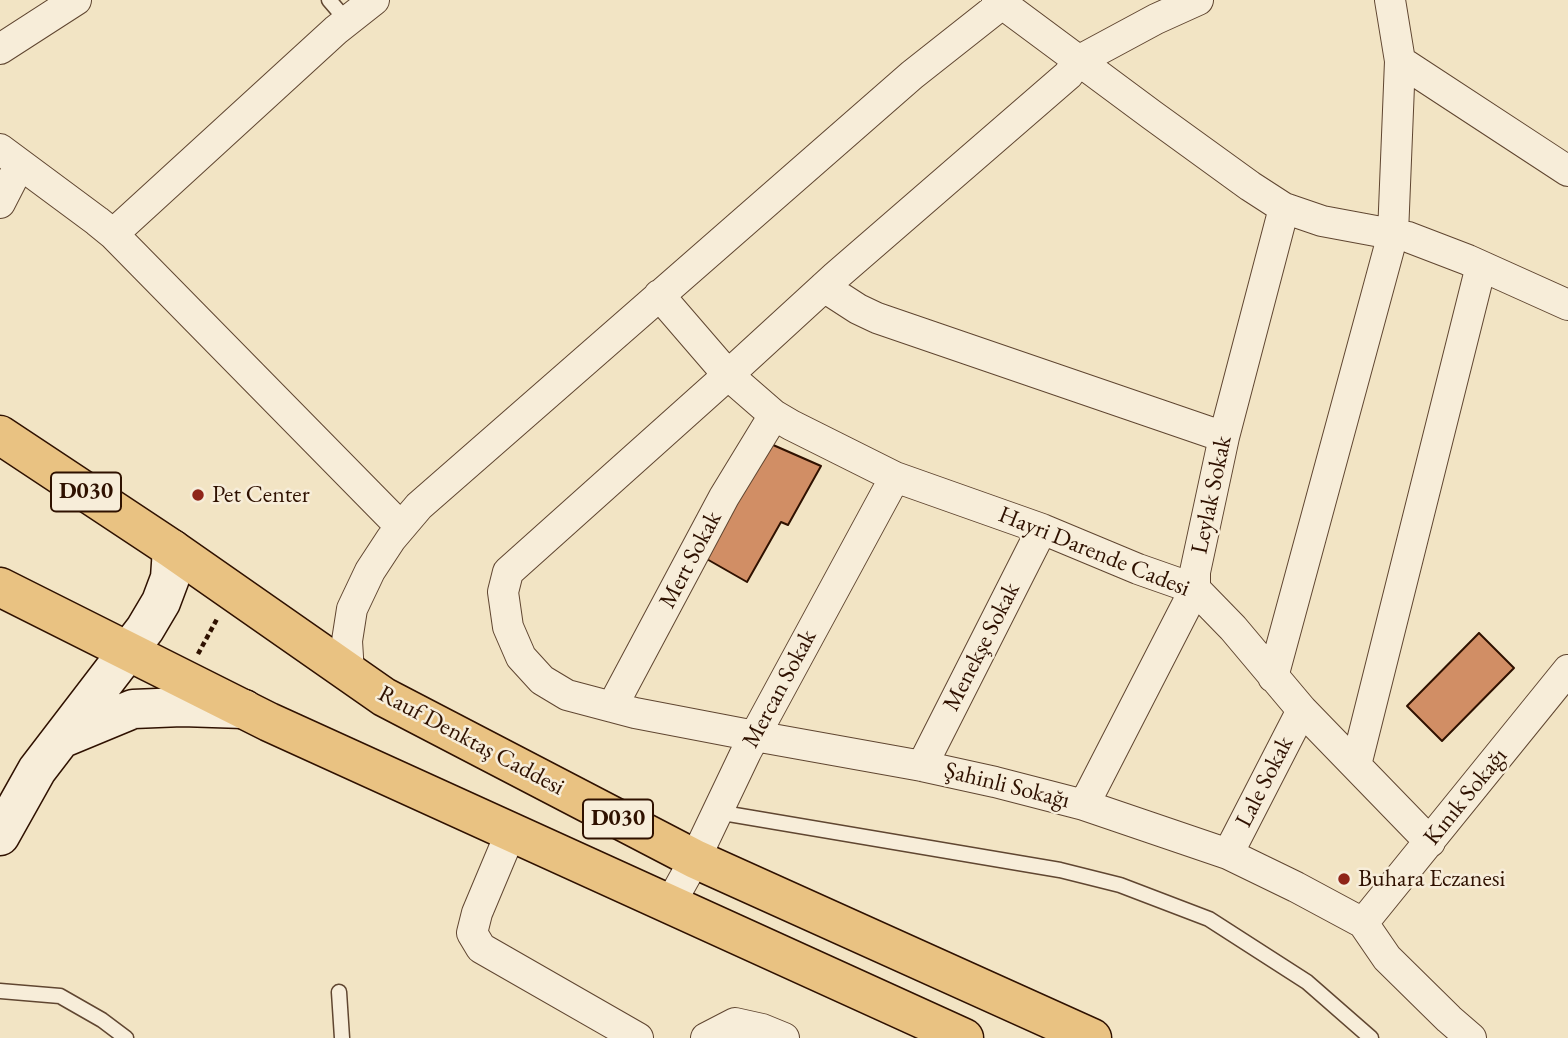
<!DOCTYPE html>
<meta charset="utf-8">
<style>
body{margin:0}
canvas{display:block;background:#f2e4c4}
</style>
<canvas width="1568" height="1038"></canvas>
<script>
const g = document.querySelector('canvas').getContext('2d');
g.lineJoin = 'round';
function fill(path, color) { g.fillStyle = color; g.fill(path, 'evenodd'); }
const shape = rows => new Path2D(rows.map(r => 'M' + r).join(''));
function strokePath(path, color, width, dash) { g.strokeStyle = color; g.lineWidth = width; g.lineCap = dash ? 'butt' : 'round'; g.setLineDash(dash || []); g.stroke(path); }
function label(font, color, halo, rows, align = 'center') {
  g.font = font + ' "EB Garamond",serif'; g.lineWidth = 5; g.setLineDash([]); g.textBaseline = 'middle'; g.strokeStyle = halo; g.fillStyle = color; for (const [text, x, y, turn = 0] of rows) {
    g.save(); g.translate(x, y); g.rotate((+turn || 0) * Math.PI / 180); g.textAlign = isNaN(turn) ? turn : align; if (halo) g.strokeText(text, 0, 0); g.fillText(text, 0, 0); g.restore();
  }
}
const building = shape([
 [764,441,821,466,788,525,781,522,747,582,698,554,764,441],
 [1479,633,1514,668,1442,741,1407,706,1479,633]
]);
fill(building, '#d18e65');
strokePath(building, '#2f1100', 2);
const service = shape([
 [329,0,347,21],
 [717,812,1060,870,1120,885,1209,919,1307,982,1371,1038],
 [0,991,60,996,102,1020,126,1038],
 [339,992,342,1038]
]);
const minor = shape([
 [997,0,1152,115,1250,186,1284,208,1322,221,1408,237,1468,260,1568,305],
 [1198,0,1156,19,1078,61,1068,75,836,276,728,375,508,572,503,592,508,627,521,657,542,680,567,695,635,713,755,736,922,766,995,782,1084,805,1228,854,1296,887,1363,923,1387,958,1449,1019,1471,1038],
 [0,49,76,0],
 [1400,61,1568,171],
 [0,149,97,221,113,234,401,527],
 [0,203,20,164],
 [113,234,336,30,374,0],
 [824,287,858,309,877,318,1224,437],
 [659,295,728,375,774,415,791,425,895,477,1042,529,1138,569,1195,589,1233,628,1302,710,1430,842],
 [349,673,347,641,352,609,370,571,391,539,419,506,912,75,1007,0],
 [1273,677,1393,234,1400,61,1390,0],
 [612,707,724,497,774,415],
 [1356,765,1481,266],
 [922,766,1042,529],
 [1084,805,1195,589,1195,572,1224,437,1284,208],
 [511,832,477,913,472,933,481,948,638,1038],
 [1228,854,1302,710],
 [670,904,695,859,746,752,895,477],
 [1363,923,1568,670],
 [706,1038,735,1023,762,1029,784,1038]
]);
const secondary = shape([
 [63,738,133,709,182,707,244,709],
 [0,836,37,770,145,629,161,602,170,578,172,549]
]);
const primary = shape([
 [0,435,172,549,384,697,695,859,1092,1038],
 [0,587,269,722,964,1038]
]);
strokePath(service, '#604631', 17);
strokePath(minor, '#604631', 32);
strokePath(secondary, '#2f1100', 41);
strokePath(primary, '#2f1100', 41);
strokePath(shape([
 [198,654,217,619]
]), '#2f1100', 4.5, [5, 3.5]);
strokePath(service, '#f7edd9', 14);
strokePath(minor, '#f7edd9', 30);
strokePath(secondary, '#f7edd9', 38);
strokePath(primary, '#e9c282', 38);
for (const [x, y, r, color] of [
 [198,495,7,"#8f2418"],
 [1344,879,7,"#8f2418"]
]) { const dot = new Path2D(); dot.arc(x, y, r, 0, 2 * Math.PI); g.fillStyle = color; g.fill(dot); strokePath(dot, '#f7edd9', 2.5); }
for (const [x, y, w] of [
 [86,492,70],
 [618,819,70]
]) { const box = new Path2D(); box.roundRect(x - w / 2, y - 19.5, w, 39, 5); g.fillStyle = '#f7edd9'; g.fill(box); strokePath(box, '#2f1100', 2); }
label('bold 23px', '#2f1100', null, [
 ["D030",86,492],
 ["D030",618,819]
]);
label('24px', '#2f1100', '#f7edd9', [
 ["Pet Center",212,495],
 ["Buhara Eczanesi",1358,879]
], 'left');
label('24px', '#2f1100', '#f7edd9', [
 ["Leylak Sokak",1212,495,-78],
 ["Hayri Darende Cadesi",1094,552,22],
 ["Mert Sokak",691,560,-62],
 ["Menekşe Sokak",982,647,-63],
 ["Mercan Sokak",780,689,-62],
 ["Rauf Denktaş Caddesi",471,741,28],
 ["Lale Sokak",1265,782,-63],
 ["Şahinli Sokağı",1007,786,14],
 ["Kınık Sokağı",1466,797,-51]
]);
</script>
